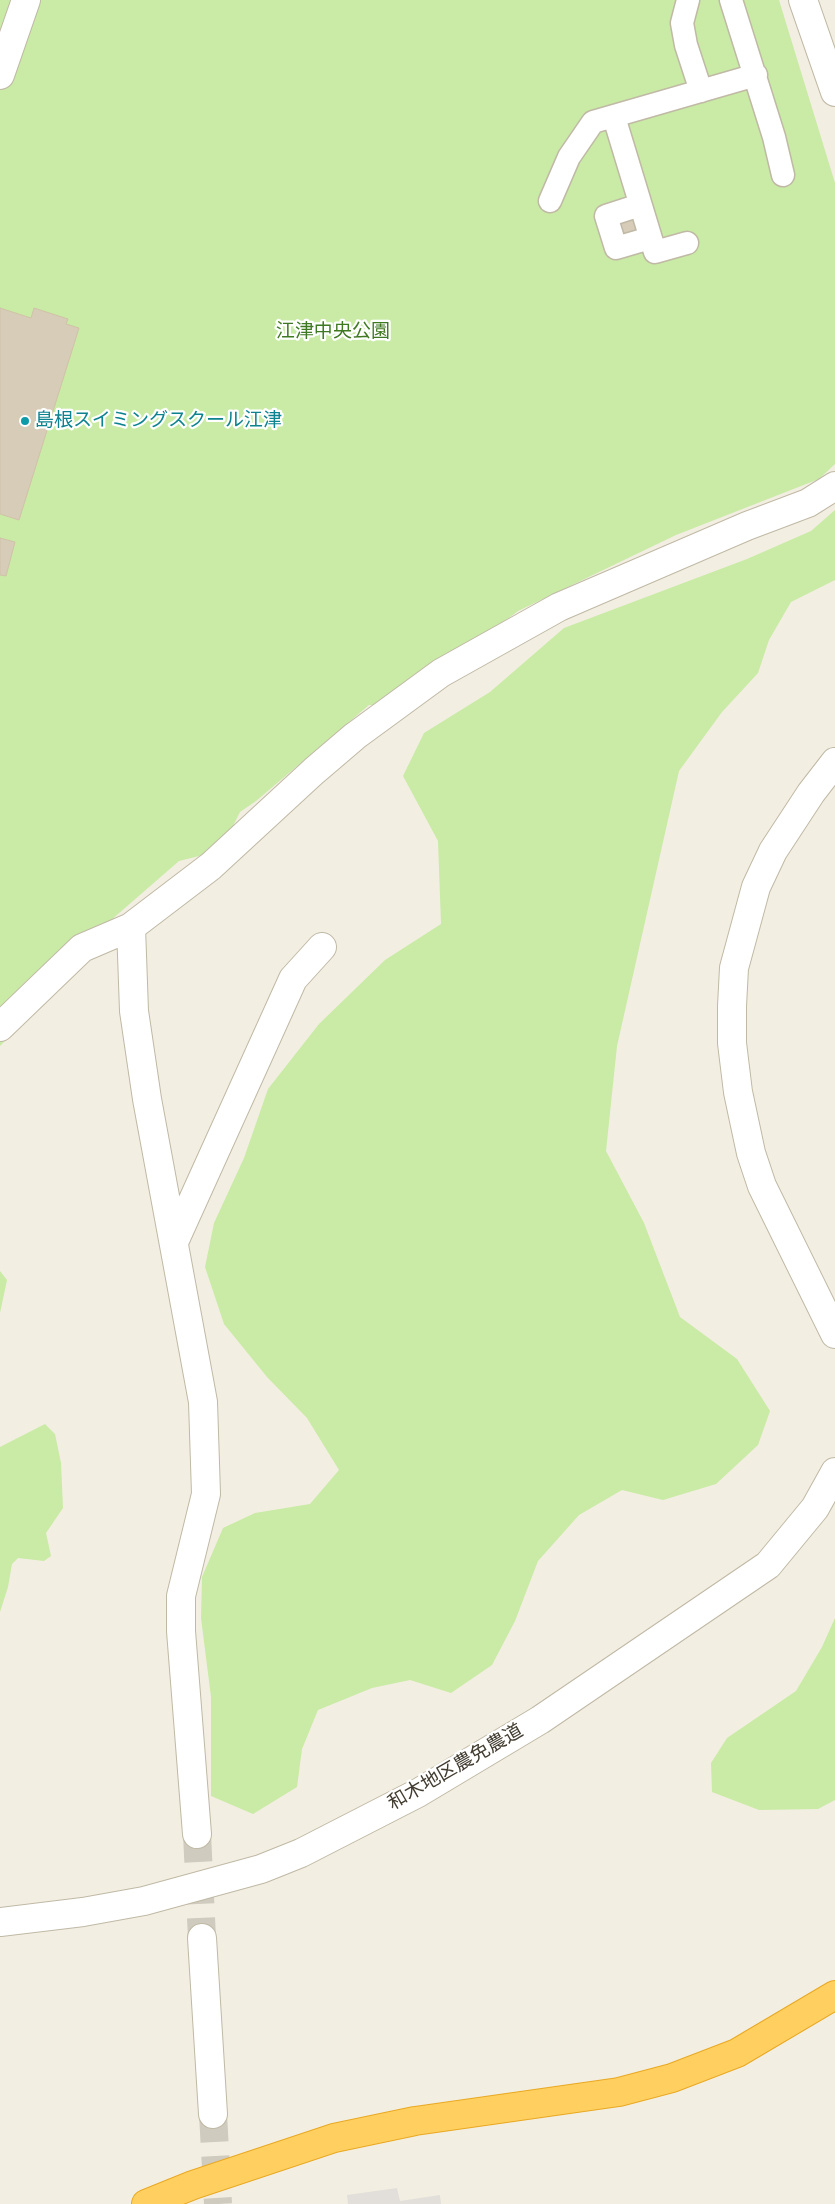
<!DOCTYPE html>
<meta charset="utf-8">
<style>
body{margin:0}
canvas{display:block;background:#f2eee1}
</style>
<canvas width="835" height="2204"></canvas>
<script>
const g = document.querySelector('canvas').getContext('2d');
g.lineJoin = 'round';
function fill(path, color) { g.fillStyle = color; g.fill(path, 'evenodd'); }
const shape = rows => new Path2D(rows.map(r => 'M' + r).join(''));
function strokePath(path, color, width, dash) { g.strokeStyle = color; g.lineWidth = width; g.lineCap = dash ? 'butt' : 'round'; g.setLineDash(dash || []); g.stroke(path); }
function label(font, color, halo, rows, align = 'center') {
  g.font = font + ' "Titillium Web","Noto Sans JP",sans-serif'; g.lineWidth = 4.5; g.setLineDash([]); g.textBaseline = 'middle'; g.strokeStyle = halo; g.fillStyle = color; for (const [text, x, y, turn = 0] of rows) {
    g.save(); g.translate(x, y); g.rotate((+turn || 0) * Math.PI / 180); g.textAlign = isNaN(turn) ? turn : align; if (halo) g.strokeText(text, 0, 0); g.fillText(text, 0, 0); g.restore();
  }
}
fill(shape([
 [0,0,779,0,835,183,835,464,819,479,676,535,518,611,498,626,446,654,415,682,375,705,369,705,256,801,240,812,229,834,207,854,179,861,95,934,66,979,0,1046],
 [835,510,835,580,791,602,769,640,758,673,722,712,679,771,617,1046,606,1151,644,1223,680,1317,737,1359,770,1411,758,1445,716,1484,663,1500,622,1490,579,1515,538,1561,515,1621,492,1665,451,1693,410,1680,372,1688,318,1710,302,1749,297,1787,253,1814,211,1796,211,1697,201,1618,202,1577,223,1528,255,1513,310,1504,339,1470,307,1418,267,1377,224,1324,205,1267,214,1223,244,1158,268,1089,319,1024,385,960,441,924,438,841,403,776,424,733,490,692,564,628,747,559,811,531],
 [0,1271,7,1280,0,1313],
 [45,1424,55,1434,61,1463,63,1508,46,1533,51,1556,44,1561,18,1558,12,1564,8,1587,0,1612,0,1447],
 [835,1618,835,1800,818,1809,759,1810,712,1792,711,1763,727,1738,796,1691,822,1647]
]), '#c9eba5');
fill(shape([
 [397,2188,400,2201,440,2195,441,2204,348,2204,347,2195]
]), '#e2dfda');
const building = shape([
 [636,214,642,232,617,239,612,221,636,214],
 [0,308,31,318,34,308,68,319,66,324,79,328,19,520,0,514,0,308],
 [0,538,15,542,6,576,0,575,0,538]
]);
fill(building, '#d7ccb8');
strokePath(building, '#d0c2a8', 1);
strokePath(shape([
 [197,1834,202,1938],
 [213,2114,218,2204]
]), '#cfcbbe', 28, [28, 14]);
const pedestrian = shape([
 [688,0,682,23,686,45,701,91],
 [731,0,774,137,783,175],
 [614,117,655,252,687,243],
 [550,201,569,157,593,122,756,75],
 [640,205,606,216,616,248,650,238]
]);
const minor = shape([
 [0,75,26,0],
 [131,927,134,1011,147,1099,203,1402,206,1494,181,1596,181,1631,197,1834],
 [0,1027,82,948,131,927,211,866,314,771,355,736,441,673,559,607,747,526,808,503,835,486],
 [174,1242,293,979,322,947],
 [202,1938,213,2114]
]);
const tertiary = shape([
 [803,0,835,92],
 [835,762,811,793,773,851,756,887,734,968,732,1006,732,1043,738,1092,751,1153,762,1186,835,1334],
 [0,1922,83,1912,144,1901,261,1869,301,1853,418,1793,540,1720,768,1565,815,1508,835,1472]
]);
const motorway = shape([
 [146,2204,193,2185,334,2138,415,2121,619,2092,672,2078,737,2053,835,1995]
]);
strokePath(pedestrian, '#c0b9a6', 25);
strokePath(minor, '#c0b9a6', 30);
strokePath(tertiary, '#c0b9a6', 30);
strokePath(motorway, '#e9a823', 30);
strokePath(pedestrian, '#fff', 22);
strokePath(minor, '#fff', 28);
strokePath(tertiary, '#fff', 28);
strokePath(motorway, '#ffd05f', 28);
for (const [x, y, r, color] of [
 [25,421,5,"#0f9aa8"]
]) { const dot = new Path2D(); dot.arc(x, y, r, 0, 2 * Math.PI); g.fillStyle = color; g.fill(dot); strokePath(dot, '#fff', 2); }
label('19px', '#3f7921', '#fff', [
 ["江津中央公園",333,332]
]);
label('19px', '#0d838f', '#fff', [
 ["島根スイミングスクール江津",35,421]
], 'left');
label('19px', '#433d31', '#fff', [
 ["和木地区農免農道",456,1768,-30]
]);
</script>
